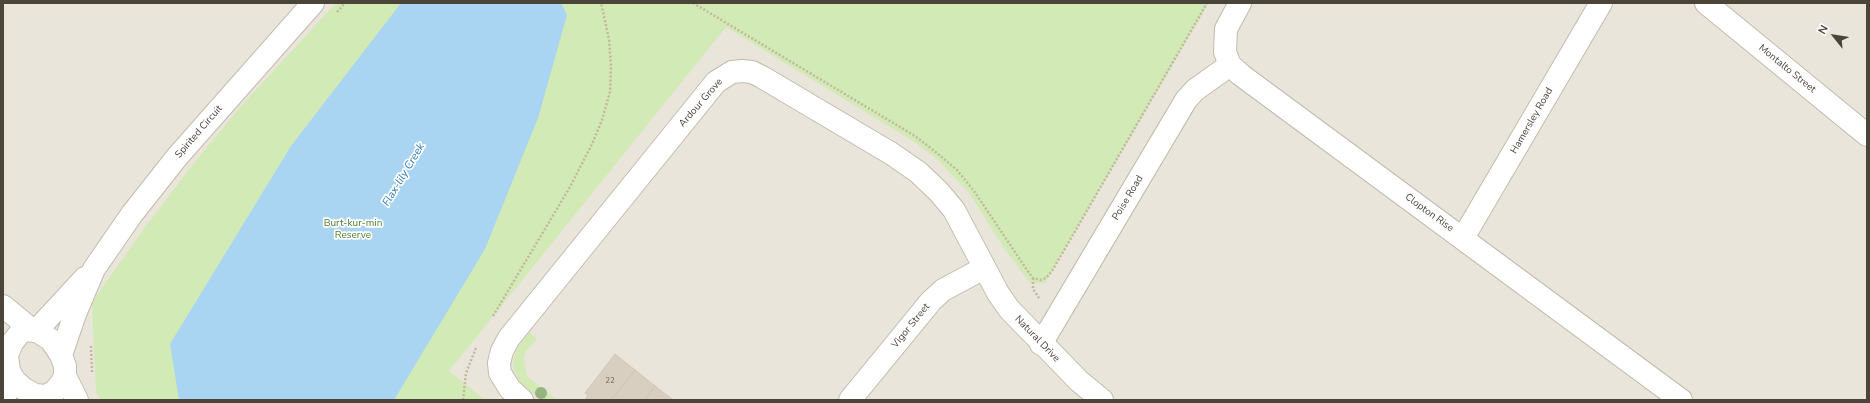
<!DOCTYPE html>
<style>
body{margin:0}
#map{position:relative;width:1870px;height:403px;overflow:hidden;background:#f6f3ec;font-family:"Nunito Sans",sans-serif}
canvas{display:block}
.frame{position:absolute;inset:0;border:4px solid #4b4439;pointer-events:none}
.north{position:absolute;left:1814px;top:16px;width:40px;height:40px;-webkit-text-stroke:3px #fff;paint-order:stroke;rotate:300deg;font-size:11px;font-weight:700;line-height:16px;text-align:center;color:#4b4439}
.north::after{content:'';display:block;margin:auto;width:14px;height:18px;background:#4b4439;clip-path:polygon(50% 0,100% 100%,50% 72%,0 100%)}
</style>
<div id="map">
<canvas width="1870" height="403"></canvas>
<div class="frame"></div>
<div class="north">N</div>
</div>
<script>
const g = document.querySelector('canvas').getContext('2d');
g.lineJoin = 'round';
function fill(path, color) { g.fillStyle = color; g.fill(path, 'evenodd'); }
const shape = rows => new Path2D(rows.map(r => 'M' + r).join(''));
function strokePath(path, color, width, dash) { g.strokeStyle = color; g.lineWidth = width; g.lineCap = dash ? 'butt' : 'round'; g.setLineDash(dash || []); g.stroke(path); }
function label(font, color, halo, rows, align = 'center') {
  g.font = font + ' "Nunito Sans",sans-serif'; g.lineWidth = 3.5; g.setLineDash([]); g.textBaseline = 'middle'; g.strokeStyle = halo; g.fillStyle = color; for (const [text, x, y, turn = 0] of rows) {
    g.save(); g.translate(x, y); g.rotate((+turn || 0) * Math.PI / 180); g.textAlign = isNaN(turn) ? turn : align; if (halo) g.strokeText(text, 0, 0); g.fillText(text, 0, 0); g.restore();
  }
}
fill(shape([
 [3,3,1867,3,1867,400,3,400]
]), '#eae5da');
fill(shape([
 [336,3,1209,3,1045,283,1031,284,1006,251,969,193,938,160,916,143,726,27,449,371,485,400,101,400,96,392,92,302,143,230,194,163,244,103],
 [529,332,537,339,526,351,524,357,527,376,557,400,541,400,520,382,514,370,513,360,518,348]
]), '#d2eab5');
fill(shape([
 [401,3,561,3,567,15,538,118,485,249,394,400,179,400,170,344,291,146]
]), '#a9d4f2');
const building = shape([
 [615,354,635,370,611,400,585,400,588,395,585,393,615,354],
 [635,370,655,386,645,400,611,400,635,370],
 [655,386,673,400,645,400,655,386]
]);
fill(building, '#d8cfc1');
strokePath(building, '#d3c7b4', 1);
const minor = shape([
 [1240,3,1226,29,1225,52,1230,65,1241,75,1681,400],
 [1706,3,1867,135],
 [1463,238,1601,3],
 [3,306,32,330],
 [27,330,39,332,51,340,61,355,65,366,65,376,62,382,55,391,46,396,35,395,24,389,15,381,9,371,7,355,12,343,20,333,27,330],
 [36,331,85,278],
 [1041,344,1186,100,1195,90,1230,65],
 [61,355,75,314,94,269,132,214,177,157,313,3],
 [65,376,77,400],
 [4,400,12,376],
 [522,400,510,389,500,373,499,363,502,351,509,338,716,82,732,72,742,71,752,72,762,77,892,154,918,172,939,192,954,210,998,293,1009,309,1079,381,1102,400],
 [850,400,931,301,943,290,984,268]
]);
strokePath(minor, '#c2bbae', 24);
strokePath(shape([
 [693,3,915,136,937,153,957,170,974,191,1027,270,1033,278,1040,280,1046,278,1052,271,1207,3],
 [337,12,345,3],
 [1033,278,1033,289,1039,298],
 [493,316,570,187,592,144,602,120,610,92,611,67,609,39,601,3],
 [91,346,92,373],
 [463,400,466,373,476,348]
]), '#c4b79f', 2.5, [2, 2]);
strokePath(minor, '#fff', 22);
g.fillStyle = '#97b381';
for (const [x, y] of [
 [541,393]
]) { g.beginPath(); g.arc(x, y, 6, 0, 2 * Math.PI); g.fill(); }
label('8px', '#6e675b', null, [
 ["22",610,381]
]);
label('10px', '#4b4439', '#fff', [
 ["Montalto Street",1787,69,39],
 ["Ardour Grove",701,103,-49],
 ["Hamersley Road",1532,121,-60],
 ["Spirited Circuit",199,132,-49],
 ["Poise Road",1128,198,-59],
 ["Clopton Rise",1429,213,36],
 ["Vigor Street",911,326,-51],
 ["Natural Drive",1037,339,46]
]);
label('10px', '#4a7f2a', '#fff', [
 ["Burt-kur-min",353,224],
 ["Reserve",353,236]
]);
label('italic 11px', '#2e7ab2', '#fff', [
 ["Flax-lily Creek",404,175,-59]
]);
</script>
